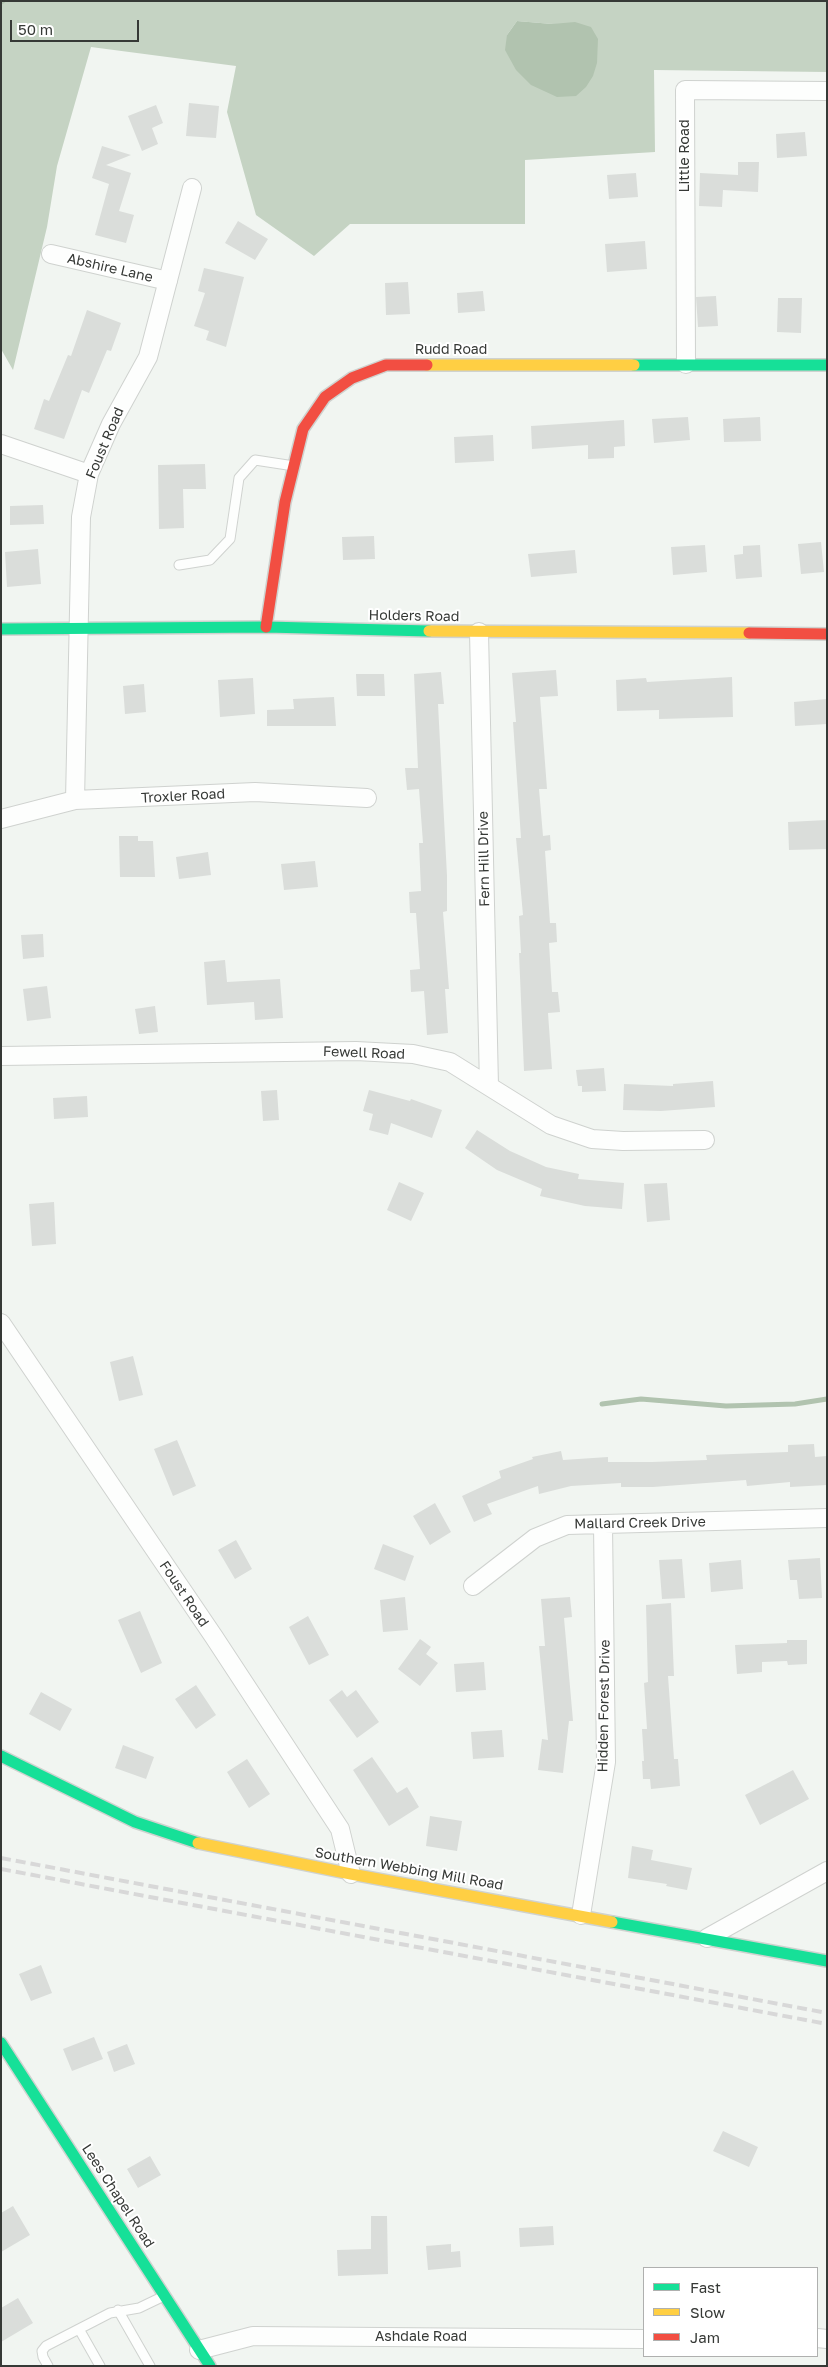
<!DOCTYPE html>
<style>
body{margin:0}
#map{position:relative;width:828px;height:2367px;overflow:hidden;background:#f1f5f1;font-family:"Golos Text",sans-serif}
canvas{display:block}
.frame{position:absolute;inset:0;border:2px solid #363936;pointer-events:none}
.legend{position:absolute;left:643px;top:2267px;width:175px;height:90px;box-sizing:border-box;background:#fff;border:1px solid #afb0af;margin:0;padding:6px 9px;list-style:none;font-size:15px;color:#363936}
.legend li{display:flex;align-items:center;gap:10px;height:25px}
.legend b{width:25px;border:1px solid #afb0af}
.scale{position:absolute;left:10px;top:20px;width:129px;height:22px;box-sizing:border-box;border:2px solid #363936;border-top:0;padding-left:6px;font-size:15px;line-height:18px;white-space:nowrap;color:#363936;-webkit-text-stroke:4px #fff;paint-order:stroke}
</style>
<div id="map">
<canvas width="828" height="2367"></canvas>
<div class="frame"></div>
<ul class="legend">
<li><b style="height:6px;background:#16e098"></b>Fast</li>
<li><b style="height:6px;background:#ffcf43"></b>Slow</li>
<li><b style="height:6px;background:#f24e42"></b>Jam</li>
</ul>
<div class="scale">50 m</div>
</div>
<script>
const g = document.querySelector('canvas').getContext('2d');
g.lineJoin = 'round';
function fill(path, color) { g.fillStyle = color; g.fill(path, 'evenodd'); }
const shape = rows => new Path2D(rows.map(r => 'M' + r).join(''));
function strokePath(path, color, width, dash) { g.strokeStyle = color; g.lineWidth = width; g.lineCap = dash ? 'butt' : 'round'; g.setLineDash(dash || []); g.stroke(path); }
function label(font, color, halo, rows, align = 'center') {
  g.font = font + ' "Golos Text",sans-serif'; g.lineWidth = 4; g.setLineDash([]); g.textBaseline = 'middle'; g.strokeStyle = halo; g.fillStyle = color; for (const [text, x, y, turn = 0] of rows) {
    g.save(); g.translate(x, y); g.rotate((+turn || 0) * Math.PI / 180); g.textAlign = isNaN(turn) ? turn : align; if (halo) g.strokeText(text, 0, 0); g.fillText(text, 0, 0); g.restore();
  }
}
fill(shape([
 [1,1,827,1,827,72,654,70,655,152,525,160,525,224,350,224,314,256,256,215,227,112,236,66,91,47,57,166,47,227,13,370,1,349],
 [517,21,552,24,507,35]
]), '#c5d3c3');
fill(shape([
 [517,21,552,24,575,22,591,27,598,39,597,63,593,76,586,87,576,96,557,97,531,85,516,70,505,50,507,35]
]), '#b1c3af');
strokePath(shape([
 [1,2,3,1],
 [602,1404,641,1399,726,1406,795,1404,827,1399]
]), '#b1c3af', 5);
fill(shape([
 [189,103,219,106,216,138,186,136],
 [156,105,163,123,152,128,158,144,142,151,128,116],
 [805,132,807,156,777,158,776,134],
 [102,146,131,155,106,165,131,173,119,211,134,215,126,243,95,235,109,184,92,178],
 [738,162,759,162,758,192,723,190,722,207,699,206,700,173,738,175],
 [636,173,638,197,609,199,607,175],
 [238,221,268,239,255,260,225,243],
 [645,241,647,269,607,272,605,244],
 [204,268,244,277,226,347,206,340,209,331,194,326,205,293,198,291],
 [408,282,410,314,386,315,385,283],
 [483,291,485,311,458,313,457,293],
 [716,296,718,326,698,327,696,297],
 [778,298,802,298,801,333,777,332],
 [87,310,121,323,111,351,107,350,89,393,82,390,64,439,34,429,44,399,49,401,68,355,71,356],
 [688,417,690,440,654,443,652,419],
 [760,417,761,441,724,442,723,419],
 [624,420,625,446,614,447,614,458,588,459,588,445,532,449,531,426],
 [493,435,494,461,455,463,454,437],
 [205,464,206,489,183,489,184,528,159,529,158,465],
 [43,505,44,524,10,525,10,506],
 [374,536,375,559,343,560,342,537],
 [821,542,824,572,801,574,798,544],
 [705,545,707,572,673,575,671,547],
 [760,545,762,577,736,579,734,555,743,554,743,546],
 [38,549,41,584,7,587,5,552],
 [575,550,577,573,531,577,528,554],
 [556,670,558,696,540,697,547,789,539,789,543,836,550,835,551,850,545,851,550,923,556,923,557,942,549,943,552,992,558,992,560,1012,548,1013,552,1069,524,1071,519,953,521,953,519,916,523,915,516,838,521,838,513,722,516,722,512,673],
 [441,672,444,704,438,704,447,876,447,911,443,912,449,989,445,989,448,1033,427,1035,424,991,411,992,410,970,420,969,416,913,410,913,409,892,421,891,419,843,423,843,419,789,407,790,405,768,418,768,414,674],
 [356,674,384,674,385,696,357,696],
 [732,677,733,717,659,719,659,710,617,711,616,680,646,678,647,682],
 [253,678,255,714,220,717,218,680],
 [144,684,146,712,125,714,123,686],
 [334,697,336,726,267,726,267,710,294,709,293,699],
 [827,699,827,724,795,726,794,702],
 [827,820,827,849,789,850,788,822],
 [119,836,138,836,138,841,153,841,155,877,120,877],
 [208,852,211,875,179,879,176,857],
 [315,861,318,887,284,890,281,864],
 [43,934,44,957,23,959,21,935],
 [225,960,227,982,280,979,283,1018,255,1020,254,1002,207,1005,204,962],
 [47,986,51,1018,27,1021,23,989],
 [155,1006,158,1032,139,1034,135,1009],
 [604,1068,606,1091,582,1092,582,1086,578,1086,576,1070],
 [713,1081,715,1107,661,1111,623,1110,624,1084,673,1086,673,1084],
 [277,1090,279,1120,263,1121,261,1091],
 [369,1090,410,1101,411,1099,442,1110,432,1138,391,1123,388,1135,369,1130,373,1114,363,1111],
 [87,1096,88,1117,54,1119,53,1098],
 [477,1130,510,1151,546,1167,579,1174,578,1179,624,1183,622,1209,585,1206,540,1196,542,1189,497,1170,465,1148],
 [399,1182,424,1193,411,1221,387,1210],
 [667,1183,670,1220,647,1222,644,1184],
 [54,1202,56,1244,32,1246,29,1204],
 [133,1356,143,1395,119,1401,110,1362],
 [177,1440,196,1486,173,1496,154,1449],
 [814,1444,815,1457,827,1456,827,1485,790,1487,790,1482,747,1486,746,1480,653,1487,621,1487,621,1483,571,1486,539,1494,538,1486,487,1504,492,1514,474,1522,462,1496,501,1478,499,1471,533,1459,532,1457,561,1451,563,1460,608,1457,608,1462,652,1462,707,1460,706,1455,788,1452,788,1445],
 [435,1503,451,1532,430,1545,413,1516],
 [236,1540,252,1569,235,1579,218,1550],
 [383,1544,414,1556,405,1581,374,1569],
 [820,1558,822,1598,799,1599,797,1580,790,1580,788,1560],
 [682,1559,685,1598,662,1599,659,1560],
 [741,1560,743,1589,711,1592,709,1563],
 [405,1597,408,1630,383,1632,380,1600],
 [570,1597,572,1617,564,1618,573,1721,569,1721,563,1773,538,1770,542,1739,548,1740,539,1646,545,1646,541,1599],
 [671,1603,674,1676,668,1676,674,1759,678,1759,680,1786,651,1789,650,1779,643,1779,642,1761,644,1761,642,1729,647,1729,644,1683,648,1682,646,1605],
 [140,1611,162,1663,141,1673,118,1620],
 [308,1616,329,1655,309,1665,289,1627],
 [420,1639,431,1647,426,1654,438,1663,420,1686,398,1669],
 [787,1640,807,1640,807,1664,788,1665,787,1661,762,1662,762,1672,737,1674,735,1645,787,1643],
 [484,1662,486,1690,456,1692,454,1664],
 [196,1685,216,1715,196,1729,175,1699],
 [342,1690,347,1697,356,1690,379,1722,357,1738,329,1700],
 [41,1692,72,1709,60,1731,29,1714],
 [502,1730,504,1757,473,1759,471,1732],
 [123,1745,154,1757,146,1779,115,1768],
 [372,1757,397,1793,407,1787,419,1807,389,1826,353,1770],
 [247,1759,270,1794,249,1808,227,1772],
 [793,1770,809,1799,760,1825,745,1795],
 [430,1816,462,1821,457,1851,426,1846],
 [632,1846,653,1850,651,1860,692,1868,687,1890,666,1886,667,1884,628,1878],
 [41,1965,52,1993,31,2001,19,1974],
 [94,2037,103,2059,72,2071,63,2049],
 [127,2044,135,2064,114,2072,107,2052],
 [723,2131,758,2147,749,2167,713,2151],
 [150,2156,161,2175,138,2188,127,2169],
 [13,2206,30,2235,1,2252,1,2213],
 [371,2216,387,2216,388,2274,338,2276,337,2250,371,2249],
 [553,2226,554,2245,520,2247,519,2228],
 [451,2244,451,2252,460,2251,461,2267,428,2270,426,2246],
 [18,2298,33,2323,1,2342,1,2308]
]), '#daddda');
const lane = shape([
 [179,565,210,560,230,539,239,478,255,460,294,466],
 [118,2310,150,2366],
 [79,2329,100,2366],
 [48,2366,43,2357,42,2351,46,2346,110,2313,139,2308,164,2296]
]);
const street = shape([
 [51,254,168,281],
 [686,364,685,90,827,91],
 [1,444,89,474],
 [479,632,489,1086],
 [75,800,81,517,89,474,111,424,148,357,192,188],
 [1,819,75,800,255,792,367,798],
 [1,1056,356,1051,413,1054,450,1062,551,1125,592,1139,623,1141,705,1140],
 [1,1323,214,1637,340,1829,351,1874],
 [473,1586,535,1538,567,1525,827,1518],
 [581,1915,606,1762,603,1525],
 [707,1938,827,1871],
 [817,2338,827,2339],
 [199,2350,253,2336,644,2339]
]);
const fast = shape([
 [634,365,827,365],
 [1,629,266,627,429,631],
 [1,1756,135,1822,198,1843],
 [612,1922,827,1961],
 [1,2043,210,2366]
]);
const slow = shape([
 [427,365,634,365],
 [429,631,749,633],
 [198,1843,351,1874,612,1922]
]);
const jam = shape([
 [266,627,285,502,303,429,325,397,352,378,386,365,427,365],
 [749,633,827,634]
]);
strokePath(lane, '#cfd2cf', 11);
strokePath(street, '#cfd2cf', 20);
strokePath(fast, '#cfd2cf', 14);
strokePath(slow, '#cfd2cf', 14);
strokePath(jam, '#cfd2cf', 14);
strokePath(lane, '#fdfefd', 9);
strokePath(street, '#fdfefd', 18);
strokePath(fast, '#16e098', 11);
strokePath(slow, '#ffcf43', 11);
strokePath(jam, '#f24e42', 11);
strokePath(shape([
 [1,1858,827,2013],
 [1,1869,827,2024]
]), '#d8d8d8', 4, [10, 5]);
label('14px', '#363936', '#fff', [
 ["Little Road",685,156,-90],
 ["Abshire Lane",110,268,13],
 ["Rudd Road",451,350],
 ["Foust Road",105,443,-67],
 ["Holders Road",414,616,1],
 ["Troxler Road",183,796,-3],
 ["Fern Hill Drive",484,859,-91],
 ["Fewell Road",364,1053,2],
 ["Mallard Creek Drive",640,1523,-1],
 ["Foust Road",184,1594,56],
 ["Hidden Forest Drive",604,1706,-89],
 ["Southern Webbing Mill Road",409,1869,10],
 ["Lees Chapel Road",118,2196,57],
 ["Ashdale Road",421,2337]
]);
</script>
